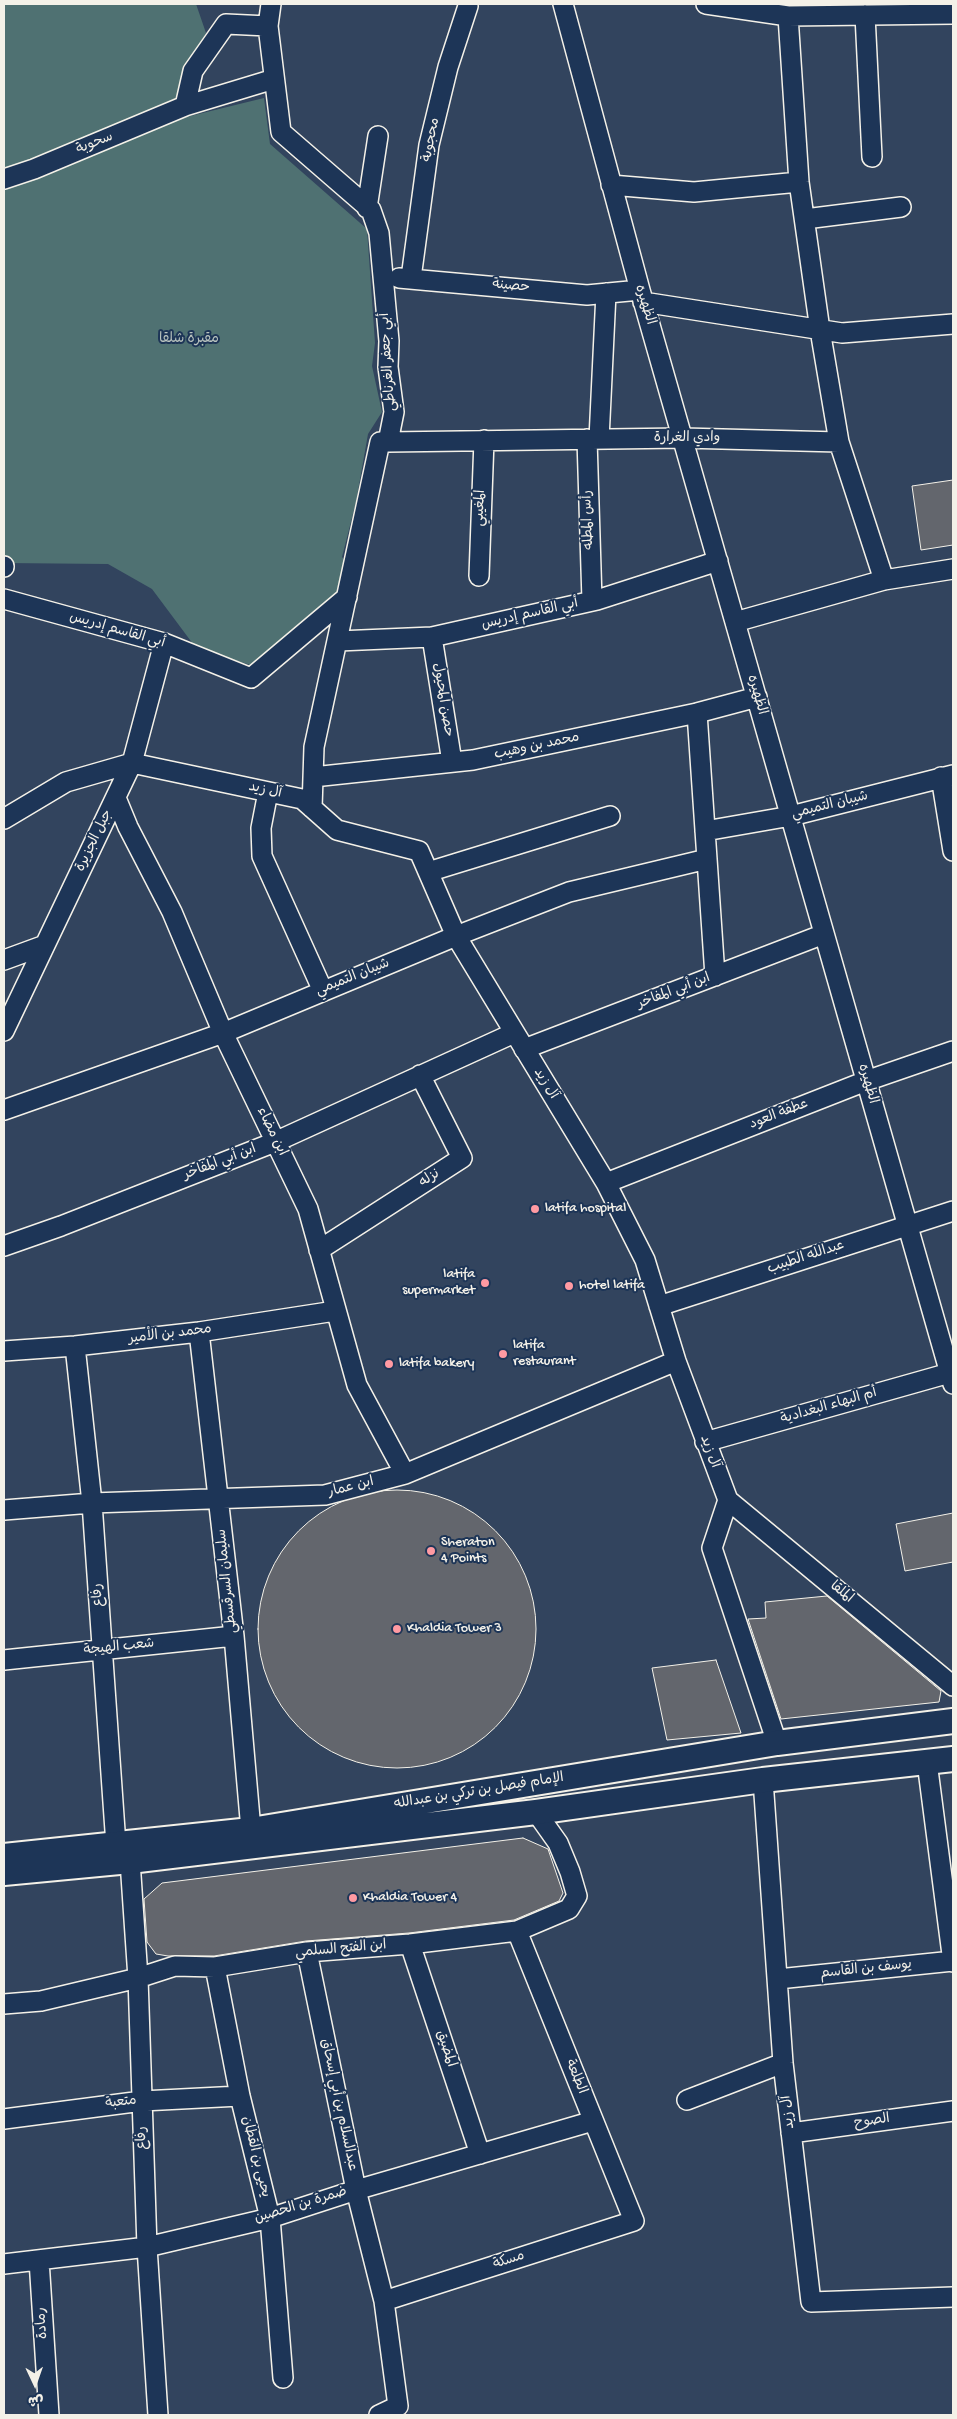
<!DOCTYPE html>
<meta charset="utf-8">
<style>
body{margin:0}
#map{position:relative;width:957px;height:2419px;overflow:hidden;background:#32445e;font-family:"Gochi Hand","Playpen Sans Arabic",sans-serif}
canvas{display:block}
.frame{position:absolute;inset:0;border:5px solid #f4f1e8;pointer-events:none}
.north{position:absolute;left:10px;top:2359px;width:50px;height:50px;-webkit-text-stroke:4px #1d3557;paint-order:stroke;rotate:177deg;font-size:14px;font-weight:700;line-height:20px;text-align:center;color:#f4f1e8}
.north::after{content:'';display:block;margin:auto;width:18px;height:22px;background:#f4f1e8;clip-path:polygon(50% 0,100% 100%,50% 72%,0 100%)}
</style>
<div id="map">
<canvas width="957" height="2419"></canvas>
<div class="frame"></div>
<div class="north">ش</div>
</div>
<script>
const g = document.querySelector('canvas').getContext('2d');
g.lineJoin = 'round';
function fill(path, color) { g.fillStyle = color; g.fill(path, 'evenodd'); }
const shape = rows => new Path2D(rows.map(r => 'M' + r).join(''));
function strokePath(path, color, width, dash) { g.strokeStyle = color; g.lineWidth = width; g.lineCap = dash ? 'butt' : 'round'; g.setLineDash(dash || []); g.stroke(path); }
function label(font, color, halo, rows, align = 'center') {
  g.font = font + ' "Gochi Hand","Playpen Sans Arabic",sans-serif'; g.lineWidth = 4; g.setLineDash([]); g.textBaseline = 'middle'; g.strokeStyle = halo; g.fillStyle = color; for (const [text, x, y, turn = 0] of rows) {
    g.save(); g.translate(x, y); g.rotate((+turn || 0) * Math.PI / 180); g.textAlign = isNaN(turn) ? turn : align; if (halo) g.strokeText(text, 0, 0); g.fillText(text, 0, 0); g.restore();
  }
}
fill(shape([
 [4,4,196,4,206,33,187,67,178,119,264,98,270,144,367,229,375,343,372,366,382,412,368,434,356,502,342,557,350,568,331,608,260,668,196,648,152,589,108,564,4,563]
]), '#4f7172');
const building = shape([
 [953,480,953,545,921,550,912,486,953,480],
 '258 1629a139 139 0 1 1 278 0a139 139 0 1 1-278 0Z',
 [953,1513,953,1562,905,1571,896,1524,953,1513],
 [827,1596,941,1691,939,1702,781,1719,748,1619,766,1618,765,1602,827,1596],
 [716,1660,741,1733,667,1740,652,1668,716,1660],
 [523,1838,548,1849,563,1893,559,1901,514,1920,409,1933,306,1941,214,1956,168,1956,156,1954,147,1942,144,1899,162,1883,523,1838]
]);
fill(building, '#63666d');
strokePath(building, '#f4f1e8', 1);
const minor = shape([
 [271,4,268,26,281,132,371,210,379,233,389,341,388,367,394,412,388,442,380,442,314,747,312,808],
 [563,4,640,290,953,1384],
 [706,4,788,16,953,14],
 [865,15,872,157],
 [788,16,799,182,820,330,839,442],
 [185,106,193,71,226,24,268,26],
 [4,179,34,169,185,106,274,79],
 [611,185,694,192,799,182],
 [367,208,378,136],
 [805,219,901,207],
 [399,278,587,295,640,290],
 [411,278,429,145,448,67,468,6],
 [643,302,842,333,953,324],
 [587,439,592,601],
 [599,439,606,293],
 [388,442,683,438,839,442,884,580],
 [4,567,4,566],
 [479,576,484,440],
 [4,599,164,643,251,678,347,597],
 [735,622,884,580,953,569],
 [432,637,452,762],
 [338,641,432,637,597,600,718,561],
 [697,713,715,976],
 [313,777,473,760,697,713,757,697],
 [941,777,953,851],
 [268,792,261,828,262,856,323,991],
 [116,798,128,827,172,912,223,1033,308,1209,357,1385,405,1474],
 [4,819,66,782,132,763,302,799,337,830,419,851,456,936,606,1183,645,1260,676,1361,728,1500,712,1548,777,1743],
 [705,831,791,816,953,775],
 [428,872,610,816],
 [4,960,45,945],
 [4,1031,132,763,164,643],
 [524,1049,824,934],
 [4,1110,223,1033,456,936,569,892,707,859],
 [606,1183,866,1081,953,1051],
 [4,1246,61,1226,275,1142,514,1033],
 [319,1250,462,1158,420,1075],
 [659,1306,953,1211],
 [199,1332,234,1636,251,1830],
 [75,1346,92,1503,116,1845],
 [4,1351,75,1346,199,1332,335,1311],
 [705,1442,953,1372],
 [728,1500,953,1686],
 [4,1510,92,1503,325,1495,405,1474,676,1361],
 [4,1660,234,1636],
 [927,1762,953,1962],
 [763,1780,783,2063,811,2302,953,2297],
 [130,1861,138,1978,147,2247,158,2415],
 [410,1944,480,2154],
 [307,1952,356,2190,384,2301,398,2406,379,2415],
 [215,1967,240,2096,270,2218,283,2378],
 [778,1979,953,1961],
 [4,2004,41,2001,138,1978,175,1966,215,1967,307,1952,410,1944,517,1931,569,1909,577,1896,570,1872,558,1843,536,1812],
 [687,2100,783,2063],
 [4,2119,142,2101,240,2096],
 [791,2133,953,2111],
 [39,2260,49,2415],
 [4,2264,147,2247,270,2218,356,2190,593,2121],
 [384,2301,634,2221,517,1931]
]);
const major = shape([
 [4,1856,251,1830,777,1743,953,1721],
 [4,1873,130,1861,536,1812,763,1780,953,1759]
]);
strokePath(minor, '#f4f1e8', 22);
strokePath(major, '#f4f1e8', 28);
strokePath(minor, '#1d3557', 19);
strokePath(major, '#1d3557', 24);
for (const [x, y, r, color] of [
 [535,1209,5,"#ff9aa2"],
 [485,1283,5,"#ff9aa2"],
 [569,1286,5,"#ff9aa2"],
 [503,1354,5,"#ff9aa2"],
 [389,1364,5,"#ff9aa2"],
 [431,1551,5,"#ff9aa2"],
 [397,1629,5,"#ff9aa2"],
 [353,1898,5,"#ff9aa2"]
]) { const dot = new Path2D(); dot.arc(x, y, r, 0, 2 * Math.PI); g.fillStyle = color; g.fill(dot); strokePath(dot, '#1d3557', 2); }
label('14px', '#f4f1e8', '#1d3557', [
 ["محجوبة",432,140,-79],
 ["سحوبة",95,144,-22],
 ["حصينة",511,287,6],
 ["الظهيره",644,305,73],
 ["أبي جعفر الغرناطي",389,362,-94],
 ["وادي الغرارة",687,439],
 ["المغيبي",481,508,-88],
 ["رأس المطله",589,520,-92],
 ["أبي القاسم إدريس",530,615,-13],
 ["أبي القاسم إدريس",117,631,16],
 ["الظهيره",756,695,74],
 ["حصن المحيول",442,700,81],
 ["محمد بن وهيب",537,747,-12],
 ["آل زيد",265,791,12],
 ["شيبان التميمي",830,806,-14],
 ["جبل الجزيرة",95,841,-64],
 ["شيبان التميمي",353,978,-22],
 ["ابن أبي المفاخر",674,992,-21],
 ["آل زيد",545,1084,58],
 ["الظهيره",867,1084,74],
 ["عطفة العود",779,1115,-21],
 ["ابن مضاء",271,1132,64],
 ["ابن أبي المفاخر",220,1163,-21],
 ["نزله",430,1179,-33],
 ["عبدالله الطبيب",806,1258,-18],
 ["محمد بن الأمير",170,1335,-7],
 ["أم البهاء البغدادية",829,1407,-16],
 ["آل زيد",709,1452,69],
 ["ابن عمار",351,1488,-14],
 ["سليمان السرقسطي",228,1581,-96],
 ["الملقا",841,1593,39],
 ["رفاع",99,1595,-94],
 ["شعب الهيجة",119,1648,-6],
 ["الإمام فيصل بن تركي بن عبدالله",479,1792,-9],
 ["ابن الفتح السلمي",341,1950,-5],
 ["يوسف بن القاسم",866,1970,-6],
 ["المضيق",445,2049,72],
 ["الطلعة",575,2077,68],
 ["متعبة",121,2103,-7],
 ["عبدالسلام بن أبي إسحاق",338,2105,78],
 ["آل زيد",789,2112,-97],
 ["الصوح",872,2122,-8],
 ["رفاع",143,2138,-92],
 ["يحيى بن القطان",255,2157,76],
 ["ضمرة بن الحصين",301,2206,-17],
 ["مسكة",509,2261,-18],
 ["رمادة",43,2323,-94]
]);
label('14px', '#bac4bf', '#1d3557', [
 ["مقبرة شلقا",189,340]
]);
label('14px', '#f4f1e8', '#1d3557', [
 ["latifa hospital",545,1209],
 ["latifa",475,1275,"right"],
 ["supermarket",475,1291,"right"],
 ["hotel latifa",579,1286],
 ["latifa",513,1346],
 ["restaurant",513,1362],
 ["latifa bakery",399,1364],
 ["Sheraton",441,1543],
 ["4 Points",441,1559],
 ["Khaldia Tower 3",407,1629],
 ["Khaldia Tower 4",363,1898]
], 'left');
</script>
